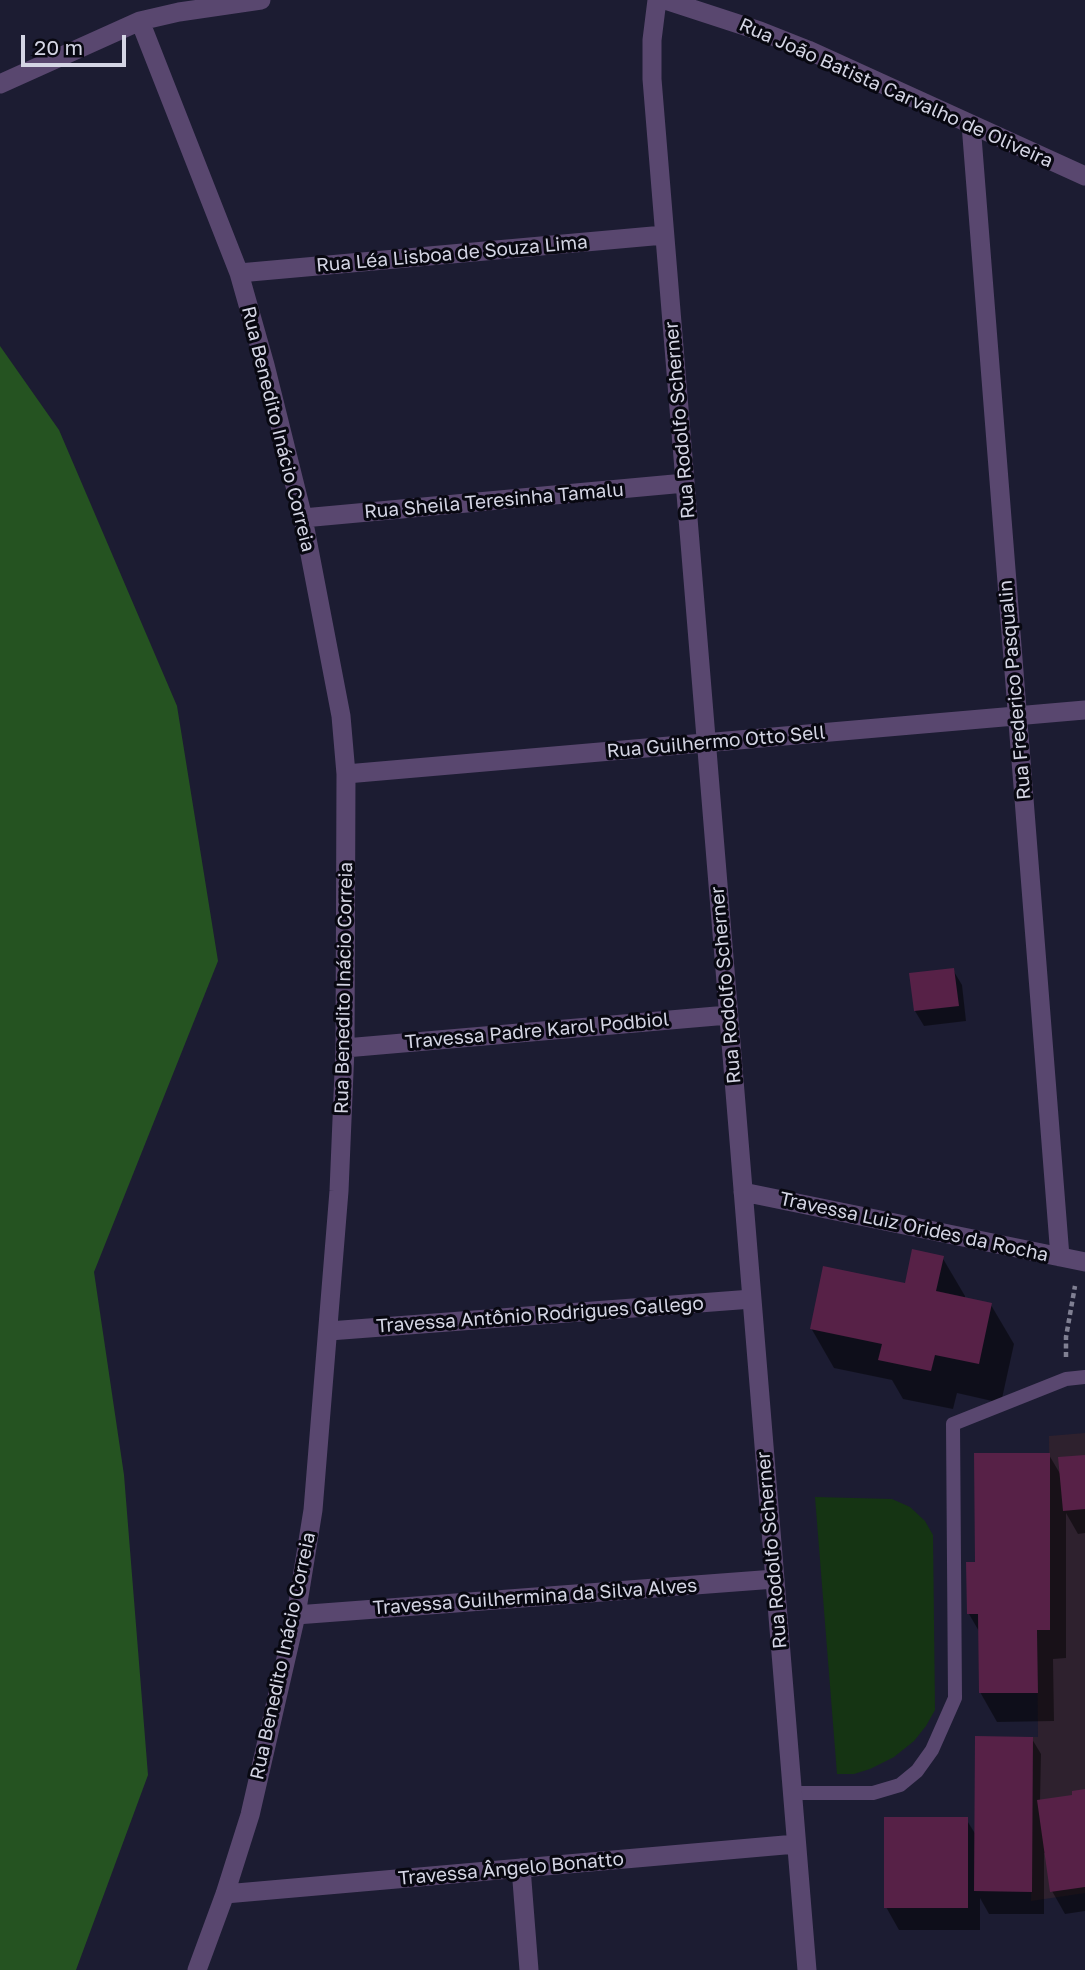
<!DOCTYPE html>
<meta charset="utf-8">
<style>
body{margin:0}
#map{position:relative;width:1085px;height:1970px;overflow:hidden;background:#1c1c32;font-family:"Golos Text",sans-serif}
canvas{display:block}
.scale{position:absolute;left:21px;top:35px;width:105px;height:32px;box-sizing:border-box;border:4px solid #d4d5e4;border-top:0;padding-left:9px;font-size:21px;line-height:24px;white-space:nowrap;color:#d4d5e4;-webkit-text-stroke:5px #080811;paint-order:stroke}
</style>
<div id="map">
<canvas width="1085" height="1970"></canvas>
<div class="scale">20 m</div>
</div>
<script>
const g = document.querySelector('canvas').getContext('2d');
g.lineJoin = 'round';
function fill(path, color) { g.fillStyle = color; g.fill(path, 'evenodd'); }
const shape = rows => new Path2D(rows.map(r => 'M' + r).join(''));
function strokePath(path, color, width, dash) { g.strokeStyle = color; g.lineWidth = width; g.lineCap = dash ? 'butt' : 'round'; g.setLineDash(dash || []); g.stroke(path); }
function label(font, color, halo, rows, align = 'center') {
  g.font = font + ' "Golos Text",sans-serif'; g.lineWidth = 6; g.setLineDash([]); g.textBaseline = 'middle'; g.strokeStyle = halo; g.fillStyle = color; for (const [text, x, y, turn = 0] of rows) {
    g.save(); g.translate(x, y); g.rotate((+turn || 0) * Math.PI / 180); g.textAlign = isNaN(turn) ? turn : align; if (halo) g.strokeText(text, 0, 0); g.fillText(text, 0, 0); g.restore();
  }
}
fill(shape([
 [1085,1433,1085,1893,1031,1901,1033,1737,1038,1737,1037,1630,1050,1629,1049,1436]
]), '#2e212e');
fill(shape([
 [815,1497,892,1499,910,1507,925,1521,933,1535,935,1710,926,1726,914,1741,894,1757,870,1769,854,1774,837,1774]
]), '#153413');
fill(shape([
 [0,346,59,430,177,706,218,961,94,1272,124,1475,148,1775,76,1970,0,1970]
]), '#255321');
fill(shape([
 [953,970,962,985,966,1021,924,1026,915,1011],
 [942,1257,965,1296,965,1299,991,1305,1014,1344,1001,1403,957,1393,953,1409,903,1399,892,1380,834,1368,811,1328,906,1285],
 [1049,1455,1062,1477,1085,1457,1085,1533,1078,1534,1066,1513,1066,1658,1053,1659,1054,1721,997,1722,980,1692,980,1633,969,1614,976,1564],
 [1032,1739,1041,1754,1040,1801,1074,1797,1085,1791,1085,1911,1065,1914,1052,1891,1046,1853,1044,1853,1044,1914,989,1914,980,1898,980,1930,899,1930,886,1907,966,1819,976,1835]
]), '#0007');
fill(shape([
 [954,968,959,1006,914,1011,909,973],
 [912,1249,944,1256,936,1291,992,1303,979,1364,935,1355,931,1371,878,1360,882,1344,810,1329,823,1266,905,1283],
 [974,1453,1050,1453,1050,1630,1037,1630,1038,1693,979,1693,978,1614,967,1614,966,1562,975,1562],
 [1085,1455,1085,1509,1063,1511,1058,1457],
 [975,1736,1033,1737,1032,1892,974,1891],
 [1085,1789,1085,1887,1050,1892,1037,1800,1072,1795,1072,1791],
 [884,1817,968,1817,968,1908,884,1908]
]), '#572147');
strokePath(shape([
 [1066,1357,1066,1337,1075,1286]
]), '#808093', 4.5, [5, 3.5]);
strokePath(shape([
 [792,1793,873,1793,900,1785,917,1771,932,1750,955,1698,953,1424,1066,1379,1085,1377]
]), '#59476f', 14);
strokePath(shape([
 [657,0,652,40,652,79,807,1970],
 [665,0,760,31,808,50,1085,176],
 [140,21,239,273,265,365,303,518,341,716,346,774,345,1048,339,1191,313,1510,296,1615,250,1815,225,1894,197,1970],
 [0,84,140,21,179,12,261,0],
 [971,124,1060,1257],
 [239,273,664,235],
 [303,518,685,483],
 [346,774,1085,710],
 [345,1048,728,1015],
 [743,1192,1085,1262],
 [329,1331,752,1299],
 [296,1615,775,1579],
 [521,1868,529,1970],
 [225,1894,796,1844]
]), '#59476f', 19);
label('19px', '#d4d5e4', '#080811', [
 ["Rua João Batista Carvalho de Oliveira",896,93,24],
 ["Rua Léa Lisboa de Souza Lima",452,254,-5],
 ["Rua Rodolfo Scherner",680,420,-95],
 ["Rua Benedito Inácio Correia",278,429,76],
 ["Rua Sheila Teresinha Tamalu",494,501,-5],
 ["Rua Frederico Pasqualin",1015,690,-95],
 ["Rua Guilhermo Otto Sell",716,742,-5],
 ["Rua Rodolfo Scherner",726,985,-95],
 ["Rua Benedito Inácio Correia",344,988,-89],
 ["Travessa Padre Karol Podbiol",537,1031,-5],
 ["Travessa Luiz Orides da Rocha",914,1227,12],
 ["Travessa Antônio Rodrigues Gallego",540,1315,-4],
 ["Rua Rodolfo Scherner",772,1550,-95],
 ["Travessa Guilhermina da Silva Alves",535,1597,-4],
 ["Rua Benedito Inácio Correia",283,1656,-78],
 ["Travessa Ângelo Bonatto",511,1869,-5]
]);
</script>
